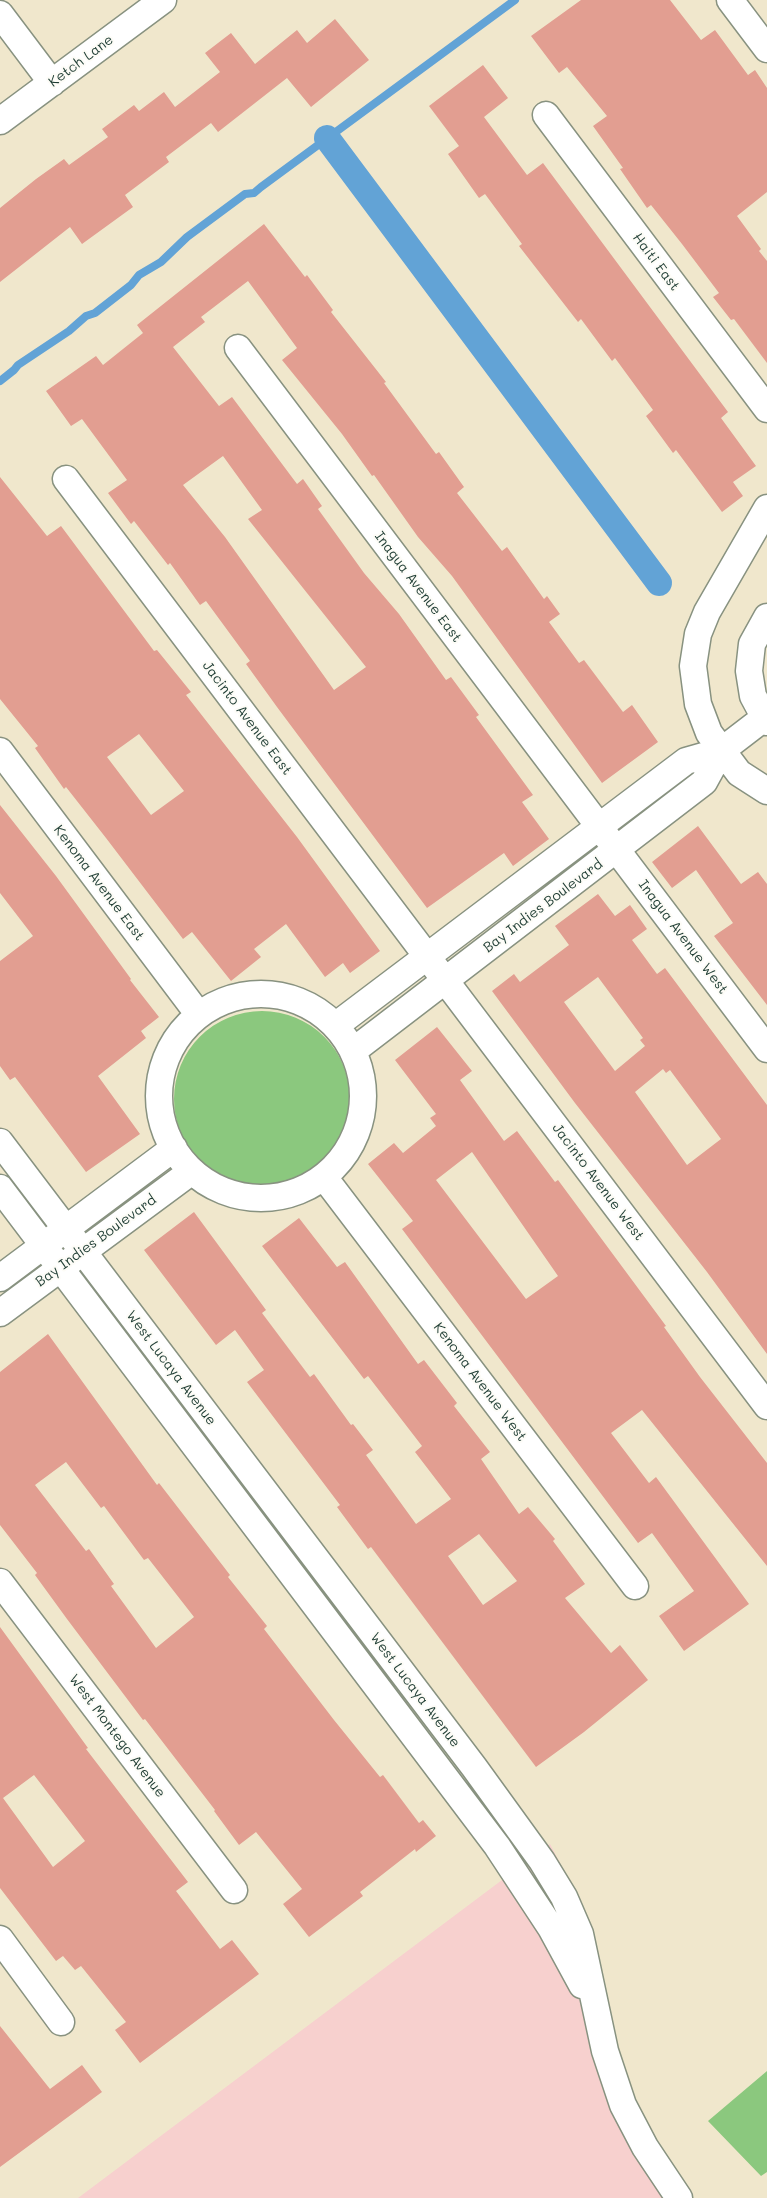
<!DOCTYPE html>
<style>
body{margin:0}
canvas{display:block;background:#f0e7cc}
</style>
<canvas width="767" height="2198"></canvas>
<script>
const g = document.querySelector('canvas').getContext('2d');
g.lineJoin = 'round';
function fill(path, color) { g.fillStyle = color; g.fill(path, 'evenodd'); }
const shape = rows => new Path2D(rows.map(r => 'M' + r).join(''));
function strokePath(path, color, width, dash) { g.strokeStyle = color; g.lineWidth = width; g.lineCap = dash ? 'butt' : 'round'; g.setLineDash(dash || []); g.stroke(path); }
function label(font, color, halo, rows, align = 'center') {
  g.font = font + ' Mali,sans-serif'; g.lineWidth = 4; g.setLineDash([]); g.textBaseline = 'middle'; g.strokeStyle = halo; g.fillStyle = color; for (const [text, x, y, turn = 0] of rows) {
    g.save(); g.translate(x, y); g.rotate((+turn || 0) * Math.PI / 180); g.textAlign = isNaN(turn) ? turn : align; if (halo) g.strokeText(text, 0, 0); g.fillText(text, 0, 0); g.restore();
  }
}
fill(shape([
 [550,1844,576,1893,607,2005,651,2181,663,2198,78,2198]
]), '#f7d0ce');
fill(shape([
 '174 1099a88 88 0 1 1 176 0a88 88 0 1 1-176 0Z',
 [767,2071,767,2172,761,2176,708,2121]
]), '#8bc87e');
strokePath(shape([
 [0,381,14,370,18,365,69,331,86,316,95,313,131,285,139,275,161,262,187,237,245,194,254,193,261,187,515,0]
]), '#62a3d6', 8);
strokePath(shape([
 [327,138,659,583]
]), '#62a3d6', 26);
fill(shape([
 [581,0,670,0,701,40,715,30,748,75,755,70,767,88,767,192,737,216,761,249,759,251,767,261,767,363,734,319,731,320,713,297,719,293,682,244,651,205,647,208,620,169,623,168,593,126,607,116,567,67,559,73,531,36],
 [335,19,369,60,311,107,287,78,218,132,211,123,166,157,169,162,125,195,133,207,82,244,70,227,0,282,0,208,36,179,64,159,69,165,108,137,102,129,134,105,139,111,164,92,175,107,220,72,205,53,231,33,255,64,297,30,307,43],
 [483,65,508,98,484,117,527,175,543,163,728,412,721,418,756,466,733,482,743,496,722,512,676,450,673,453,646,416,653,410,615,358,612,361,581,319,578,322,519,246,522,244,485,194,479,198,448,154,459,146,429,106],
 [264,224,305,277,307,275,333,310,331,312,386,382,384,383,436,454,439,452,464,487,457,493,502,551,507,547,544,599,547,596,560,614,549,622,579,663,584,660,623,712,632,705,658,742,602,783,452,576,418,537,374,475,372,476,342,434,282,360,297,348,248,281,201,317,205,322,173,347,219,406,232,397,297,484,303,479,322,506,318,509,364,573,399,614,446,680,451,677,479,715,476,717,533,795,522,802,549,839,513,866,504,853,427,908,277,707,246,664,250,661,206,601,200,605,170,563,168,565,134,521,131,524,108,493,127,480,82,419,71,426,46,391,96,356,103,365,143,333,137,325],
 [223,456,262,510,248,519,366,667,334,690,225,537,183,485],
 [0,477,47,536,61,526,154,651,157,650,191,692,186,695,297,837,380,951,350,973,343,963,325,977,286,924,254,949,261,957,231,981,192,932,183,939,106,838,66,787,64,789,35,748,38,746,0,699],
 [139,734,184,791,151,815,107,757],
 [0,805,56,876,131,979,130,980,159,1017,141,1031,146,1038,98,1076,140,1134,86,1172,15,1077,10,1080,0,1066,0,961,33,936,0,893],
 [698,826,741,884,758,872,767,884,767,1005,714,936,733,923,696,870,672,888,652,862],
 [598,894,615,916,630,905,647,929,632,940,657,974,665,968,767,1105,767,1354,707,1272,575,1103,492,991,514,974,520,982,569,945,555,926],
 [598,977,643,1038,640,1040,645,1046,615,1071,564,1002],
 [663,1069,666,1073,670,1070,721,1139,687,1165,635,1092],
 [437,1027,472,1071,460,1080,504,1141,517,1131,555,1182,558,1180,666,1326,664,1327,700,1377,767,1463,767,1566,642,1410,611,1433,649,1483,656,1477,749,1604,684,1651,659,1616,694,1591,652,1533,638,1543,402,1229,413,1221,368,1164,394,1143,403,1153,436,1126,430,1118,436,1114,395,1060],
 [472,1152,558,1276,526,1299,436,1180],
 [194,1212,266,1310,262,1313,310,1377,314,1374,351,1425,353,1424,373,1450,366,1455,416,1524,451,1499,415,1452,422,1446,368,1376,364,1379,262,1246,299,1218,337,1267,345,1262,418,1364,424,1360,457,1403,454,1406,490,1452,481,1459,519,1514,528,1507,555,1539,553,1541,585,1584,565,1598,611,1653,620,1645,648,1680,584,1732,536,1767,371,1547,368,1549,337,1507,340,1505,247,1382,264,1370,235,1330,216,1345,144,1250],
 [479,1534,517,1581,483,1605,448,1556],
 [48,1334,157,1485,159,1483,230,1575,228,1577,267,1626,264,1629,334,1720,380,1777,383,1775,419,1823,423,1820,436,1836,416,1852,415,1849,360,1892,363,1896,309,1937,283,1904,302,1889,256,1832,239,1845,214,1811,215,1810,145,1719,143,1720,67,1619,35,1575,37,1573,0,1525,0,1372],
 [66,1462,101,1508,104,1506,144,1560,148,1558,194,1617,156,1648,111,1586,114,1584,89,1549,86,1551,35,1485],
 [0,1627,88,1748,86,1749,188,1882,176,1891,220,1949,232,1940,259,1974,140,2063,115,2030,126,2022,81,1966,75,1970,63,1956,56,1961,0,1888],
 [34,1775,85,1841,53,1867,3,1798],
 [0,2026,50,2089,82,2065,102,2092,0,2167]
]), '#e29e91');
const street = shape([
 [730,0,767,49],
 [0,14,52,83],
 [546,115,767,409],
 [0,121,163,0],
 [238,348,767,1049],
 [66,479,767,1406],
 [767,508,707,612,698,634,693,666,698,704,709,733,739,773,767,791],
 [767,617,752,644,749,671,753,696,767,722],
 [0,751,199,1015],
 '159 1096a102 102 0 1 1 204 0a102 102 0 1 1-204 0Z',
 [335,1026,686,761,721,751,764,718],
 [353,1051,704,782,721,751],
 [0,1142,474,1767,542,1861,564,1897,580,1934,605,2051,623,2105,645,2147,679,2198],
 [324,1177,635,1586],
 [0,1188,497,1846,551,1928,582,1985],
 [0,1278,174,1148],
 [0,1313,192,1171],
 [0,1582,234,1890],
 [0,1939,61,2022]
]);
strokePath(street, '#889280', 29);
strokePath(street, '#fff', 26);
label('14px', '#1f3d34', '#fdfcf7', [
 ["Ketch Lane",81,61,-37],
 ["Haiti East",656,262,53],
 ["Inagua Avenue East",418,587,53],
 ["Jacinto Avenue East",247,718,53],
 ["Kenoma Avenue East",99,883,53],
 ["Bay Indies Boulevard",543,906,-37],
 ["Inagua Avenue West",683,937,53],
 ["Jacinto Avenue West",598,1182,53],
 ["Bay Indies Boulevard",96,1241,-36],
 ["West Lucaya Avenue",171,1368,53],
 ["Kenoma Avenue West",480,1382,53],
 ["West Lucaya Avenue",415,1690,53],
 ["West Montego Avenue",117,1736,53]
]);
</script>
